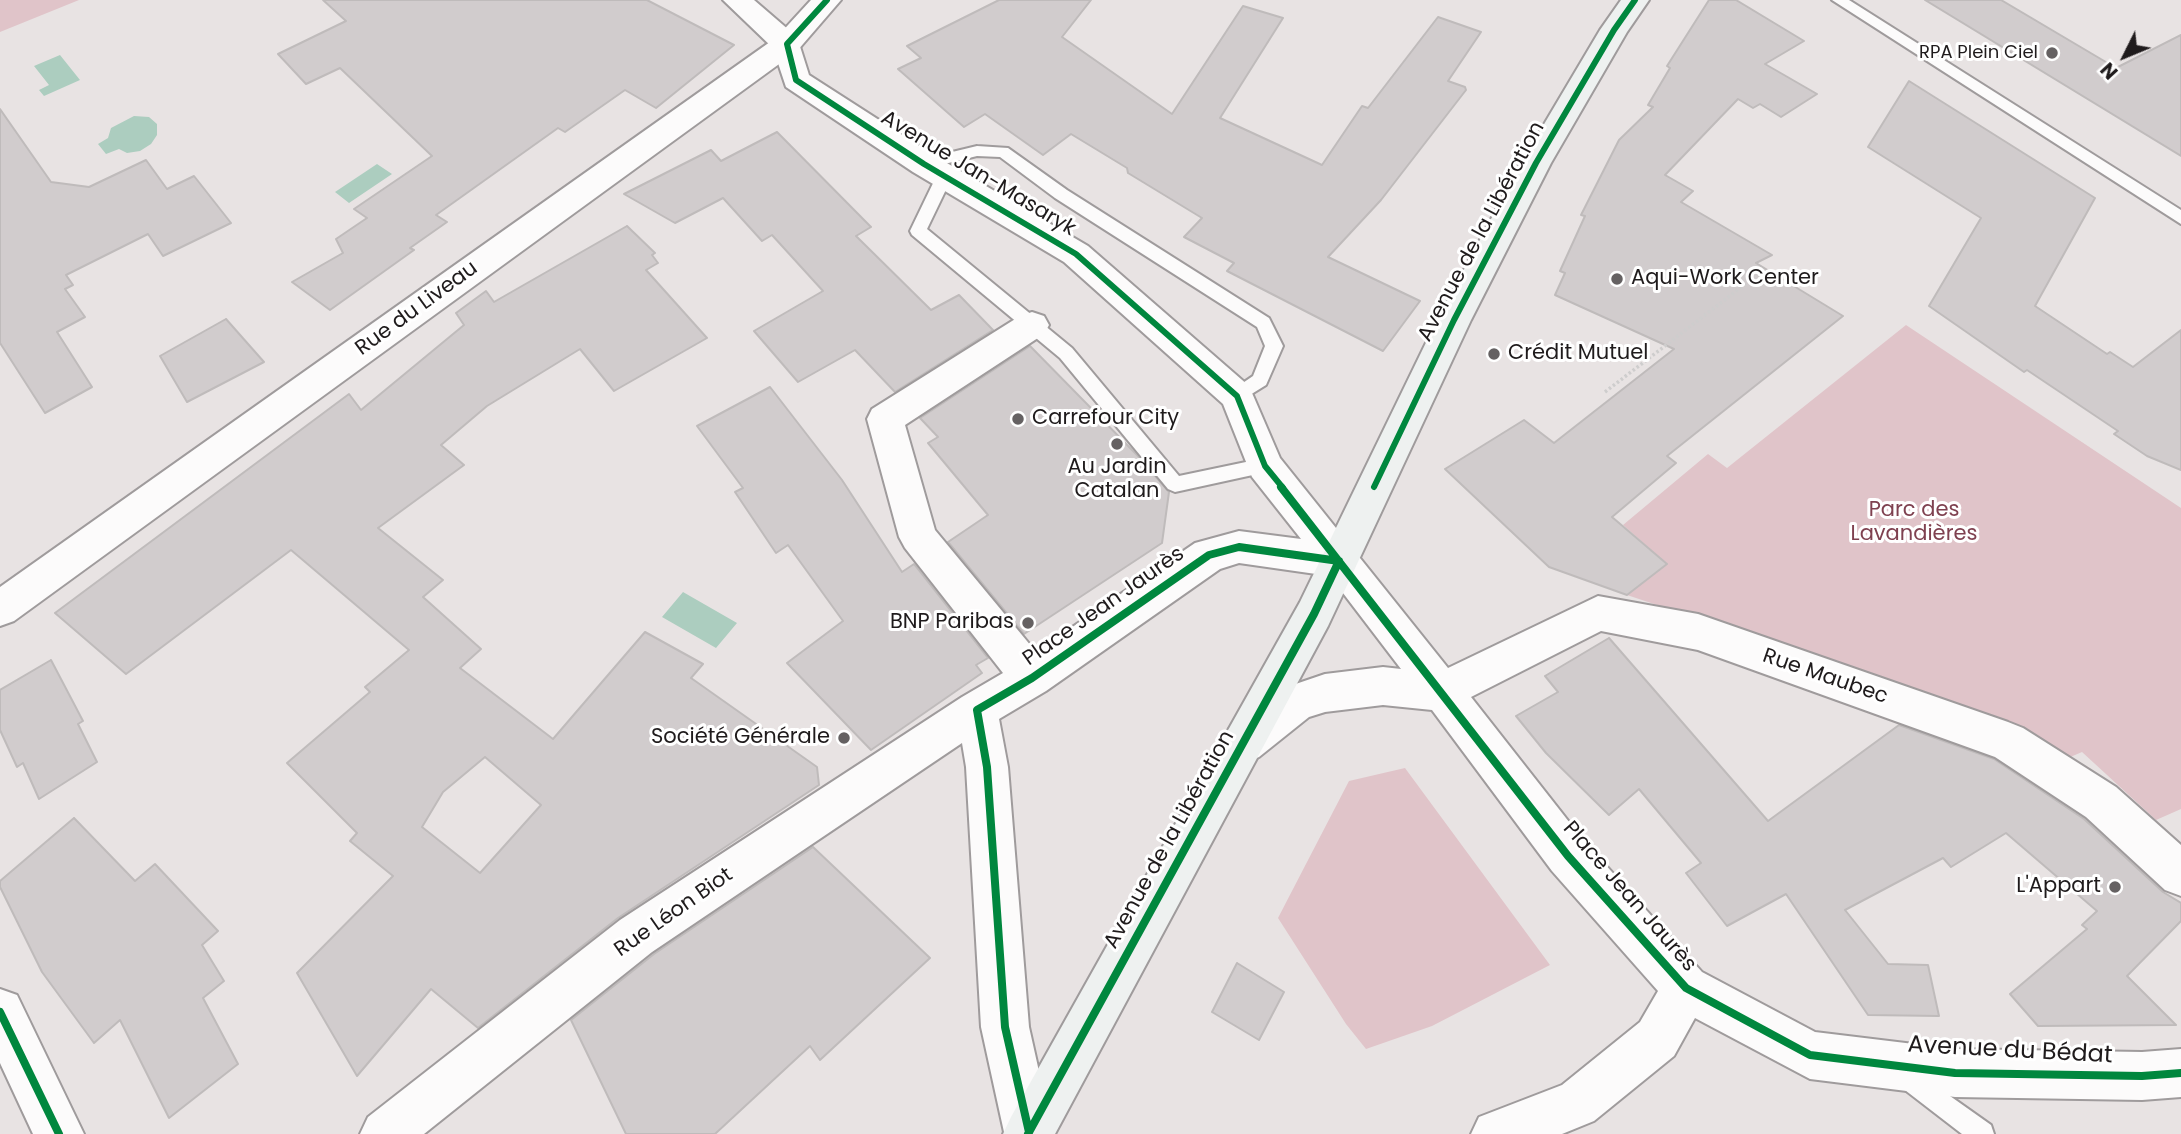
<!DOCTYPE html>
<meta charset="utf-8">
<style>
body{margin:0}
#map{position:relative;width:2181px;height:1134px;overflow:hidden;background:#e8e3e3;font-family:Poppins,sans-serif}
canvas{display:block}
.north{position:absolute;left:2090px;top:21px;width:70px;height:70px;-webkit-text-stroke:5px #fff;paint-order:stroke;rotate:227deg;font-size:19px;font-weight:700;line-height:28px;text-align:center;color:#1f1b1c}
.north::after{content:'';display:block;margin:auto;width:24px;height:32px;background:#1f1b1c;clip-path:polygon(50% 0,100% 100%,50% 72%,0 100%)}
</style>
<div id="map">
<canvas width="2181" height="1134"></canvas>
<div class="north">N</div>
</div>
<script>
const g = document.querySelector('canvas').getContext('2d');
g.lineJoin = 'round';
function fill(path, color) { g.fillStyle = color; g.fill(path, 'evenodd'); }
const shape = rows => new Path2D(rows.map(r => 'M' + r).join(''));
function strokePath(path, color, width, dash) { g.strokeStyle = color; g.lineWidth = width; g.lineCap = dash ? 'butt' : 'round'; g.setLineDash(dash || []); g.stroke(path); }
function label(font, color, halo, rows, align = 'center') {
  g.font = font + ' Poppins,sans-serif'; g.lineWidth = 6; g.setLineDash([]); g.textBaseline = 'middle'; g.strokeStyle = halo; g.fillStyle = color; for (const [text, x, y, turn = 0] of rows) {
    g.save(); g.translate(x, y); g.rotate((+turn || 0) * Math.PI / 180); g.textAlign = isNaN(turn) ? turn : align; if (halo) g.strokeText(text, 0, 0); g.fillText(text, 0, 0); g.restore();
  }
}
fill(shape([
 [0,0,79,0,0,32],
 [1906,325,2181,508,2181,809,2156,820,2082,752,2061,761,1711,623,1627,595,1667,564,1623,525,1708,454,1727,468],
 [1405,768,1550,965,1432,1026,1366,1049,1346,1024,1278,918,1349,781]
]), '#e0c4c9');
fill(shape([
 [60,55,80,80,44,96,39,90,49,85,34,66],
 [134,116,149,117,157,124,157,135,151,144,140,151,127,153,119,149,106,154,98,144,108,138,111,128],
 [377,164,392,174,349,203,335,192],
 [683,592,737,623,716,648,662,617]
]), '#accdbf');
const building = shape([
 [323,0,647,0,734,45,656,108,625,90,565,132,558,128,436,215,447,222,410,248,414,250,330,310,292,282,343,253,336,239,367,218,354,209,432,156,340,68,306,84,278,54,346,21,323,0],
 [999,0,1091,0,1062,37,1172,114,1243,6,1283,18,1220,118,1322,165,1362,106,1368,108,1438,17,1481,32,1448,81,1465,87,1466,90,1381,200,1328,257,1420,301,1383,351,1227,271,1234,263,1184,237,1202,218,1128,173,1127,168,1071,134,1043,155,985,114,964,127,898,69,921,58,907,46,999,0],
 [1709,0,1736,0,1804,41,1765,64,1817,94,1781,117,1760,104,1753,108,1738,99,1665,175,1693,191,1681,202,1772,255,1756,263,1843,316,1667,456,1676,463,1612,517,1667,564,1627,595,1549,567,1445,469,1524,420,1554,443,1674,349,1555,295,1565,273,1560,271,1585,216,1581,215,1619,140,1653,107,1648,105,1670,68,1667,66,1709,0],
 [1925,0,2001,0,2116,68,2181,35,2181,156,1925,0],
 [1909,81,2095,198,2035,306,2107,354,2110,352,2133,367,2181,330,2181,470,2147,456,2114,434,2118,431,2027,370,2024,372,1929,306,1981,218,1868,147,1909,81],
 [0,109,51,182,89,187,146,160,167,189,194,176,231,223,163,256,148,234,66,275,73,285,65,289,85,317,57,332,92,387,45,413,0,343,0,109],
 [777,132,871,227,856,236,931,310,959,295,993,330,895,392,855,350,798,382,754,331,823,291,772,235,762,241,723,198,675,223,624,194,711,150,721,161,777,132],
 [627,226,655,253,652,255,658,263,646,270,707,338,614,391,580,349,487,406,441,445,464,465,378,528,443,580,423,597,481,649,460,668,553,739,645,632,703,664,691,678,817,767,819,785,618,918,478,1028,431,989,357,1076,297,973,393,876,350,841,357,833,287,763,370,692,365,687,409,650,291,550,126,674,55,613,349,394,361,410,464,325,456,313,486,291,494,302,627,226],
 [485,757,541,805,480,873,422,827,443,792,485,757],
 [226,319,264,362,187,402,160,356,226,319],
 [1030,346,1137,455,1169,492,1162,543,1024,634,948,542,988,515,928,443,938,437,920,418,1030,346],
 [770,387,842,480,902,572,914,564,988,658,976,665,982,673,871,750,787,663,843,621,788,545,776,553,735,492,743,488,697,426,770,387],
 [1609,638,1768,821,1899,725,1994,759,2084,819,2163,892,2181,903,2181,921,2127,976,2176,1025,2038,1026,2010,994,2087,929,2082,925,2097,911,2006,833,1951,867,1943,858,1845,910,1888,964,1928,965,1939,1016,1868,1015,1786,894,1727,926,1686,873,1701,863,1639,789,1609,815,1546,753,1516,716,1558,692,1545,676,1609,638],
 [51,660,83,721,78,724,97,762,39,799,23,763,17,767,0,730,0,690,51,660],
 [74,818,135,881,155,864,218,931,202,945,224,981,203,998,238,1064,169,1118,120,1020,94,1043,42,972,0,887,0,881,74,818],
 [813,847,930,958,820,1060,810,1046,715,1134,626,1134,571,1020,654,954,813,847],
 [1237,963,1284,992,1259,1040,1212,1012,1237,963]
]);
fill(building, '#d1cccd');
strokePath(building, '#bfbbbb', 2);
const service = shape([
 [1832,0,1849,0,2181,210,2181,224,1832,0],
 [977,146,1008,148,1067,190,1269,318,1283,346,1266,385,1237,403,1231,401,1228,396,1231,391,1253,376,1265,346,1257,327,1055,198,1000,157,977,156,924,169,916,164,919,160,977,146],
 [945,170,953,175,927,229,1072,348,1179,476,1265,458,1271,461,1274,466,1271,471,1175,492,1168,489,1060,358,912,235,910,231,937,175,945,170],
 [1909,1067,1991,1125,1994,1134,1962,1134,1901,1087,1897,1079,1901,1071,1909,1067]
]);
const minor = shape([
 [723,0,754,0,797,37,809,75,935,156,1088,246,1249,386,1280,458,1448,668,1598,596,1698,614,2008,722,2023,728,2116,787,2181,845,2181,896,2165,890,2086,817,1995,757,1698,650,1601,631,1471,697,1584,841,1702,972,1815,1032,1955,1049,2142,1052,2181,1049,2181,1097,2142,1100,1955,1097,1810,1079,1695,1018,1674,1056,1594,1121,1562,1134,1471,1134,1479,1117,1562,1085,1640,1022,1658,991,1552,871,1432,710,1383,705,1325,712,1309,717,1259,757,1244,763,1229,757,1223,743,1229,729,1281,689,1325,674,1383,667,1401,669,1330,576,1239,563,1220,569,1046,691,999,719,1008,767,1029,1027,1053,1134,1004,1132,981,1027,966,767,962,743,652,952,424,1134,360,1134,368,1117,620,920,962,697,1003,673,905,548,899,537,867,419,872,409,1020,316,1032,312,1044,316,1049,325,1044,334,905,425,935,530,1036,652,1195,543,1239,531,1301,539,1252,477,1223,404,1064,262,913,172,786,87,773,48,723,0]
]);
const tertiary = shape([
 [811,0,841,0,797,51,14,621,0,626,0,587,777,37,811,0],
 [0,989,17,995,84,1134,33,1134,0,1063,0,989]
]);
const secondary = shape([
 [1621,0,1649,0,1627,32,1551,163,1471,320,1328,626,1055,1134,1003,1134,1011,1117,1300,602,1437,320,1521,163,1600,30,1621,0]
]);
strokePath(service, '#9f9b9c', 4);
strokePath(minor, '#9f9b9c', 4);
strokePath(tertiary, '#9f9b9c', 4);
strokePath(secondary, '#9f9b9c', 4);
strokePath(shape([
 [1605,392,1748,282]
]), '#cecdcd', 3.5, [2.5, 2.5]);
fill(service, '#fcfbfb');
fill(minor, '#fcfbfb');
fill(tertiary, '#fcfbfb');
fill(secondary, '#eef1f0');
strokePath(shape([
 [827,0,787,44,796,80,924,164,1076,254,1237,396,1265,466,1283,488],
 [1374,487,1454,320,1536,163,1614,30,1635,0]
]), '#00873e', 6);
strokePath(shape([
 [1281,487,1568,856,1686,988,1810,1055,1955,1073,2142,1076,2181,1073],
 [0,1012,59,1134],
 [1029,1132,1005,1027,987,767,977,710,1032,678,1209,555,1239,547,1339,561],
 [1028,1134,1314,614,1339,561]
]), '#00873e', 8);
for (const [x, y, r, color] of [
 [2052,53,7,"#656162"],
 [1617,279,7,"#656162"],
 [1494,354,7,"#656162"],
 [1018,419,7,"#656162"],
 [1117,444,7,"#656162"],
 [1028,623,7,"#656162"],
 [844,738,7,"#656162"],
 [2115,887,7,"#656162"]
]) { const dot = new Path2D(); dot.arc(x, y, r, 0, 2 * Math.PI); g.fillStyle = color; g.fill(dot); strokePath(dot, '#fff', 2.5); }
label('18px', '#1f1b1c', '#fff', [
 ["RPA Plein Ciel",2038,53]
], 'right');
label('21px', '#1f1b1c', '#fff', [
 ["Avenue Jan-Masaryk",978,174,31],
 ["Avenue de la Libération",1482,232,-62],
 ["Rue du Liveau",417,309,-36],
 ["Place Jean Jaurès",1104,607,-35],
 ["Rue Maubec",1825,677,19],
 ["Avenue de la Libération",1170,840,-61],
 ["Place Jean Jaurès",1629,897,49],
 ["Rue Léon Biot",674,913,-35]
]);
label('21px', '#1f1b1c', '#fff', [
 ["Aqui-Work Center",1631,279],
 ["Crédit Mutuel",1508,354],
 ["Carrefour City",1032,419],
 ["Au Jardin",1117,468,"center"],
 ["Catalan",1117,492,"center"],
 ["BNP Paribas",1014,623,"right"],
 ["Société Générale",830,738,"right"],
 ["L'Appart",2101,887,"right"]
], 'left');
label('21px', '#7f4150', '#fff', [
 ["Parc des",1914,511],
 ["Lavandières",1914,535]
]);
label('24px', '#1f1b1c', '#fff', [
 ["Avenue du Bédat",2010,1051,3]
]);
</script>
